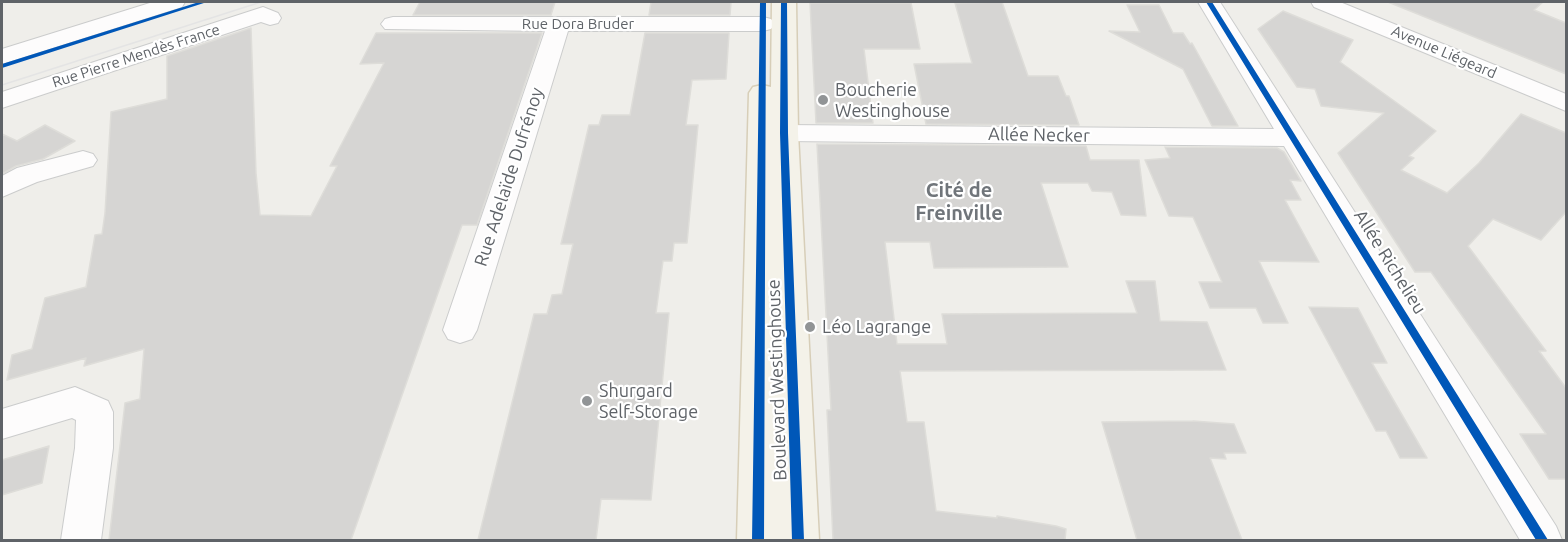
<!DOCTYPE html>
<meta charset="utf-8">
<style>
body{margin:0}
#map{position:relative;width:1568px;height:542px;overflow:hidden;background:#efeeea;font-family:Ubuntu,sans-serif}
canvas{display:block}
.frame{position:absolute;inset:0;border:3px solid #5f6368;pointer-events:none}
</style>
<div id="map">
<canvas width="1568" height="542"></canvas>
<div class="frame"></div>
</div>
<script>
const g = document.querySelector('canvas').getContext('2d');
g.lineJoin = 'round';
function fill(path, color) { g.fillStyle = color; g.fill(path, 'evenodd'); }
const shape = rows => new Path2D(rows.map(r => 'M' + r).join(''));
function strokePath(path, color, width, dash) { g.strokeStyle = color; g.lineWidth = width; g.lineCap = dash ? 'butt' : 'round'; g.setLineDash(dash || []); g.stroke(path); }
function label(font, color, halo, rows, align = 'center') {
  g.font = font + ' Ubuntu,sans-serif'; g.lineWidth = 4.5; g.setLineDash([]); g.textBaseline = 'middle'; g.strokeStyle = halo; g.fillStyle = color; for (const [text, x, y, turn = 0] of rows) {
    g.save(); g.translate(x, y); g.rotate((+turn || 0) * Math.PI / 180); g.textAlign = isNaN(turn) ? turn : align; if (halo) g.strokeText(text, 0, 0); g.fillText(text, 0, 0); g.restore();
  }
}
const building = shape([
 [420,2,555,2,551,15,413,15,420,2],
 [651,2,731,2,730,15,649,15,651,2],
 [1002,2,1028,76,1058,76,1066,96,1069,96,1079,125,926,124,914,64,972,63,955,3,1002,2],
 [1388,2,1543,2,1534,10,1566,23,1566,74,1388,2],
 [810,3,911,3,920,49,864,49,873,123,816,123,810,3],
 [1127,5,1159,5,1173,33,1183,33,1190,44,1192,43,1238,126,1212,126,1183,69,1109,31,1140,32,1127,5],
 [1283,11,1353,40,1340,62,1436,131,1409,156,1414,158,1401,170,1447,193,1479,163,1521,114,1566,133,1566,212,1541,240,1493,219,1468,246,1546,351,1539,351,1566,388,1566,479,1549,479,1520,434,1546,434,1431,272,1415,272,1338,153,1384,113,1321,106,1315,89,1297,87,1258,29,1283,11],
 [251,28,256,173,260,215,311,216,337,166,330,166,384,63,360,64,376,33,542,33,477,225,462,225,351,540,109,540,125,403,140,399,144,349,84,366,86,358,7,380,12,355,32,349,45,298,86,287,95,235,102,234,105,213,111,112,167,99,167,56,251,28],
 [645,33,729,33,726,79,692,80,686,125,698,125,687,243,674,243,672,261,663,261,656,313,669,313,651,500,601,499,596,540,478,540,534,314,547,314,552,295,562,294,573,244,561,244,589,125,599,125,602,115,630,115,645,33],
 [45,125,75,141,43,159,16,166,2,174,2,134,17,141,45,125],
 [817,144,1086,146,1090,160,1139,160,1146,216,1121,215,1112,192,1092,191,1088,183,1041,183,1068,267,934,268,930,242,885,242,897,344,947,344,942,314,1137,313,1126,281,1155,281,1160,321,1207,322,1226,370,900,371,907,422,924,422,936,511,997,518,997,516,1056,526,1066,529,1065,540,833,540,827,410,831,410,817,144],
 [1165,147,1277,148,1284,152,1301,181,1290,180,1301,200,1285,200,1319,262,1259,261,1288,323,1263,323,1256,308,1210,308,1199,282,1222,282,1193,217,1169,216,1145,160,1170,158,1165,147],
 [1309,307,1358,308,1387,363,1372,363,1427,458,1400,458,1386,431,1376,431,1309,307],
 [1193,421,1234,424,1246,453,1224,453,1226,459,1210,458,1242,540,1137,540,1102,422,1193,421],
 [49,446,42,483,2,495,2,460,49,446]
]);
fill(building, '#d6d5d3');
strokePath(building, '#deddd9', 1.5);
const minor = shape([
 [153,2,185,2,182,7,2,64,2,49,153,2],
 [1198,2,1220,2,1556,526,1562,540,1520,540,1284,146,784,141,775,139,771,133,775,127,784,125,1274,129,1198,2],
 [1311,2,1340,2,1566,94,1566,111,1314,7,1311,2],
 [263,7,278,13,281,18,278,23,270,25,261,22,2,108,2,92,263,7],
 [393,17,763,17,771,19,775,24,771,29,763,31,568,31,477,330,472,339,460,343,448,339,443,330,545,31,385,29,381,24,385,19,393,17],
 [83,151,93,154,97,160,93,166,37,182,2,197,2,176,17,168,83,151],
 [75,387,108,401,113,412,113,448,101,540,61,540,75,448,76,420,72,418,2,439,2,409,75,387]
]);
const major = shape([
 [772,2,796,2,798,133,819,540,737,540,749,93,753,87,762,85,771,87,772,2]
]);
strokePath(minor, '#cbcccc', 2);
strokePath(major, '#d7ceb8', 3);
fill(minor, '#fdfcfc');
fill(major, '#f4f2e9');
strokePath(shape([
 [2,85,261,2]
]), '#e4e4e4', 1.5);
fill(shape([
 [199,2,207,2,2,68,2,64,199,2],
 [760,2,766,2,764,540,752,540,760,2],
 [781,2,787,2,788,133,804,540,792,540,780,133,781,2],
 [1206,2,1212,2,1548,540,1536,540,1206,2]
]), '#0057b8');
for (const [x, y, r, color] of [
 [823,100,6,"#919496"],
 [810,327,6,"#919496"],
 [587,401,6,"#919496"]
]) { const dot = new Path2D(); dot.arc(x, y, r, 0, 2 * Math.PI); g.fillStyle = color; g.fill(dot); strokePath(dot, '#fff', 2); }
label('15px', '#5f6368', '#fff', [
 ["Rue Dora Bruder",578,24],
 ["Avenue Liégeard",1444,52,23],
 ["Rue Pierre Mendès France",136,56,-18]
]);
label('18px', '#5f6368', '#fff', [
 ["Boucherie",835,90],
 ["Westinghouse",835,111],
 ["Léo Lagrange",822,327],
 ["Shurgard",599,391],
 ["Self-Storage",599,412]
], 'left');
label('18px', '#5f6368', '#fff', [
 ["Allée Necker",1039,135,1],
 ["Rue Adelaïde Dufrénoy",509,177,-72],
 ["Allée Richelieu",1390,262,58],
 ["Boulevard Westinghouse",777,380,-92]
]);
label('bold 20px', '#70757a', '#fff', [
 ["Cité de",959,190],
 ["Freinville",959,213]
]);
</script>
